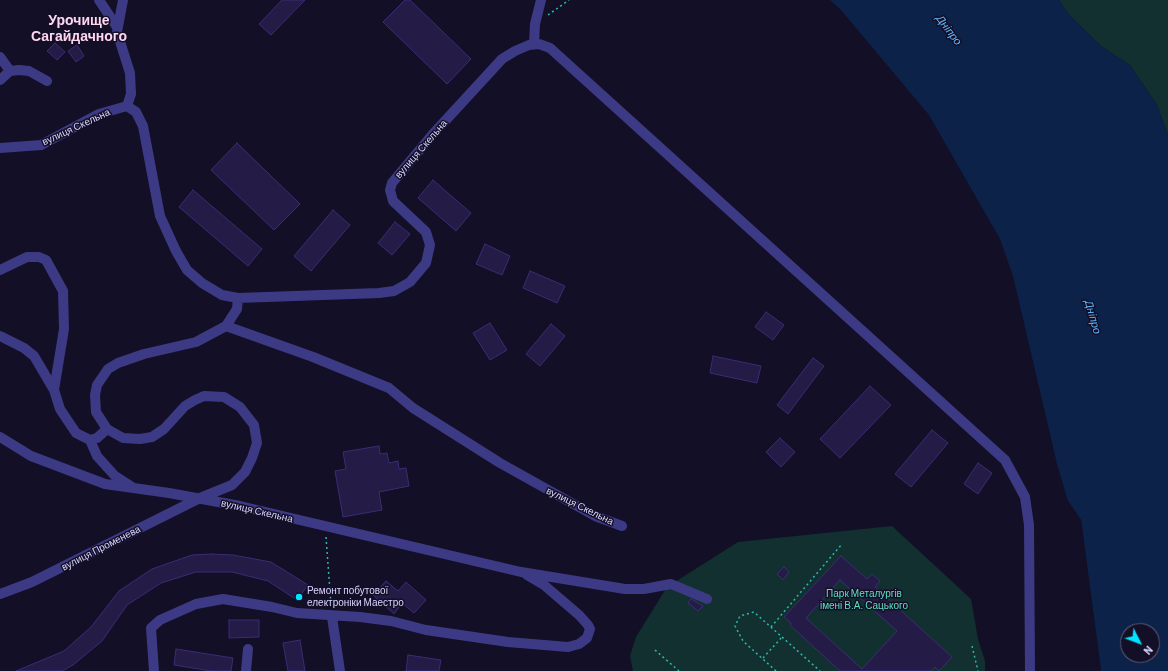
<!DOCTYPE html>
<meta charset="utf-8">
<style>
body{margin:0}
#map{position:relative;width:1168px;height:671px;overflow:hidden;background:#130f26;font-family:Barlow,sans-serif}
canvas{display:block}
.north{position:absolute;left:1120px;top:623px;width:40px;height:40px;box-sizing:border-box;background:#130f26;border:1px solid #625e7d;border-radius:50%;rotate:132deg;font-size:11px;font-weight:700;line-height:16px;text-align:center;color:#d9d4ff}
.north::after{content:'';display:block;margin:auto;width:14px;height:18px;background:#00e5ff;clip-path:polygon(50% 0,100% 100%,50% 72%,0 100%)}
</style>
<div id="map">
<canvas width="1168" height="671"></canvas>
<div class="north">N</div>
</div>
<script>
const g = document.querySelector('canvas').getContext('2d');
g.lineJoin = 'round';
function fill(path, color) { g.fillStyle = color; g.fill(path, 'evenodd'); }
const shape = rows => new Path2D(rows.map(r => 'M' + r).join(''));
function strokePath(path, color, width, dash) { g.strokeStyle = color; g.lineWidth = width; g.lineCap = dash ? 'butt' : 'round'; g.setLineDash(dash || []); g.stroke(path); }
function label(font, color, halo, rows, align = 'center') {
  g.font = font + ' Barlow,sans-serif'; g.lineWidth = 3; g.setLineDash([]); g.textBaseline = 'middle'; g.strokeStyle = halo; g.fillStyle = color; for (const [text, x, y, turn = 0] of rows) {
    g.save(); g.translate(x, y); g.rotate((+turn || 0) * Math.PI / 180); g.textAlign = isNaN(turn) ? turn : align; if (halo) g.strokeText(text, 0, 0); g.fillText(text, 0, 0); g.restore();
  }
}
fill(shape([
 [1059,0,1168,0,1168,135,1157,105,1130,65,1102,47,1069,15],
 [892,526,971,599,978,639,985,661,985,671,633,671,630,656,636,637,667,587,738,542]
]), '#12302f');
fill(shape([
 [830,0,1059,0,1069,15,1102,47,1130,65,1157,105,1168,135,1168,671,1101,671,1081,520,1068,501,1057,464,1013,276,1000,239,929,115,841,10],
 [1128,631,1152,631,1152,655,1128,655]
]), '#0c2248');
fill(shape([
 [1066,501,1068,501,1081,520,1101,671,1099,671,1079,521]
]), '#130f26');
const building = shape([
 [282,0,305,0,271,35,259,24,282,0],
 [405,0,410,0,471,59,447,84,383,22,405,0],
 [55,43,65,52,57,60,47,51,55,43],
 [77,45,84,56,76,62,68,51,77,45],
 [237,143,300,204,274,230,211,170,237,143],
 [433,180,471,213,456,231,418,198,433,180],
 [193,190,262,249,248,266,179,207,193,190],
 [333,210,350,225,311,271,294,256,333,210],
 [395,222,410,234,392,255,378,243,395,222],
 [485,244,510,256,502,275,476,264,485,244],
 [530,271,565,286,557,303,523,288,530,271],
 [766,312,784,325,773,340,755,327,766,312],
 [490,323,507,350,490,360,473,333,490,323],
 [551,324,565,336,540,366,526,354,551,324],
 [713,356,761,366,757,383,710,373,713,356],
 [813,358,824,366,788,414,777,405,813,358],
 [870,386,891,405,840,458,820,439,870,386],
 [932,430,948,443,911,487,895,474,932,430],
 [780,438,795,452,781,467,766,452,780,438],
 [379,446,380,454,387,453,389,463,398,461,399,469,406,468,409,486,379,492,382,510,343,517,335,471,346,469,343,452,379,446],
 [978,463,992,473,978,494,964,484,978,463],
 [211,554,233,555,271,562,308,585,297,600,268,581,232,572,196,572,161,583,127,605,102,641,73,665,62,671,16,671,64,651,91,627,119,591,152,569,192,555,211,554],
 [841,556,867,579,872,574,880,581,875,587,952,657,939,671,935,667,931,671,840,671,790,625,791,623,784,617,841,556],
 [840,580,897,631,862,669,806,618,840,580],
 [784,567,789,572,783,580,777,574,784,567],
 [386,581,398,591,406,582,426,600,414,613,402,603,394,614,373,595,386,581],
 [691,599,703,606,698,611,688,603,691,599],
 [229,620,259,620,259,637,229,638,229,620],
 [300,640,305,671,288,671,283,643,300,640],
 [176,649,233,658,231,671,211,671,174,665,176,649],
 [408,655,441,660,439,671,406,671,408,655]
]);
fill(building, '#241b47');
strokePath(building, '#3b2d73', 1);
strokePath(shape([
 [548,15,569,0],
 [326,537,331,605],
 [771,627,842,544],
 [972,646,978,671],
 [655,650,679,671],
 [763,658,782,637],
 [776,671,743,641,735,626,740,616,754,612,820,671]
]), '#2fb8b0', 1.5, [2, 3]);
strokePath(shape([
 [99,0,117,27],
 [123,0,117,32,130,73,131,94,127,106],
 [534,44,535,24,541,0],
 [0,57,10,71],
 [0,80,10,71,19,70,29,71,47,81],
 [0,148,41,145,99,114,127,106,136,112,143,126,160,216,176,251,187,270,202,283,222,295,238,298,237,309,226,326,196,342,144,354,118,363,108,369,97,385,95,395,96,412,107,429,123,438,140,439,152,437,164,429,185,406,195,400,204,396,224,397,240,407,254,425,257,443,252,458,245,472,232,485,200,498,32,582,0,594],
 [0,270,27,257,39,257,46,260,63,291,64,329,54,390],
 [238,298,379,293,394,291,410,282,426,263,430,245,426,232,393,201,390,190,392,183,433,134,502,59,515,51,529,45,539,44,550,48,1005,460,1025,497,1029,525,1030,671],
 [226,326,313,357,389,388,413,408,500,463,595,516,622,526],
 [0,336,24,348,34,356,54,390,60,409,76,433,90,440,97,438,107,429],
 [0,437,31,456,105,484,169,493,240,506,521,572,625,589,644,589,671,584,707,599],
 [90,440,97,456,115,476,132,487],
 [332,617,340,671],
 [154,671,151,628,160,620,196,604,223,599,272,607,297,613,360,617,391,621,426,630,508,642,568,647,579,644,587,638,590,629,588,625,579,615,544,585,527,575],
 [246,671,248,649]
]), '#3d3a85', 10);
for (const [x, y, r, color] of [
 [299,597,4,"#00e5ff"]
]) { const dot = new Path2D(); dot.arc(x, y, r, 0, 2 * Math.PI); g.fillStyle = color; g.fill(dot); strokePath(dot, '#130f26', 1.5); }
label('10px', '#d9d4ff', '#130f26', [
 ["вулиця Скельна",76,127,-25],
 ["вулиця Скельна",421,149,-49],
 ["вулиця Скельна",580,506,26],
 ["вулиця Скельна",257,511,13],
 ["вулиця Променева",101,548,-27]
]);
label('10px', '#d9d4ff', '#130f26', [
 ["Ремонт побутової",307,591],
 ["електроніки Маестро",307,603]
], 'left');
label('10px', '#5fe0c0', '#130f26', [
 ["Парк Металургів",864,594],
 ["імені В.А. Сацького",864,606]
]);
label('italic 11px', '#62b6ff', '#130f26', [
 ["Дніпро",949,30,53],
 ["Дніпро",1093,317,74]
]);
label('bold 14px', '#ffd6f0', '#130f26', [
 ["Урочище",79,20],
 ["Сагайдачного",79,36]
]);
</script>
